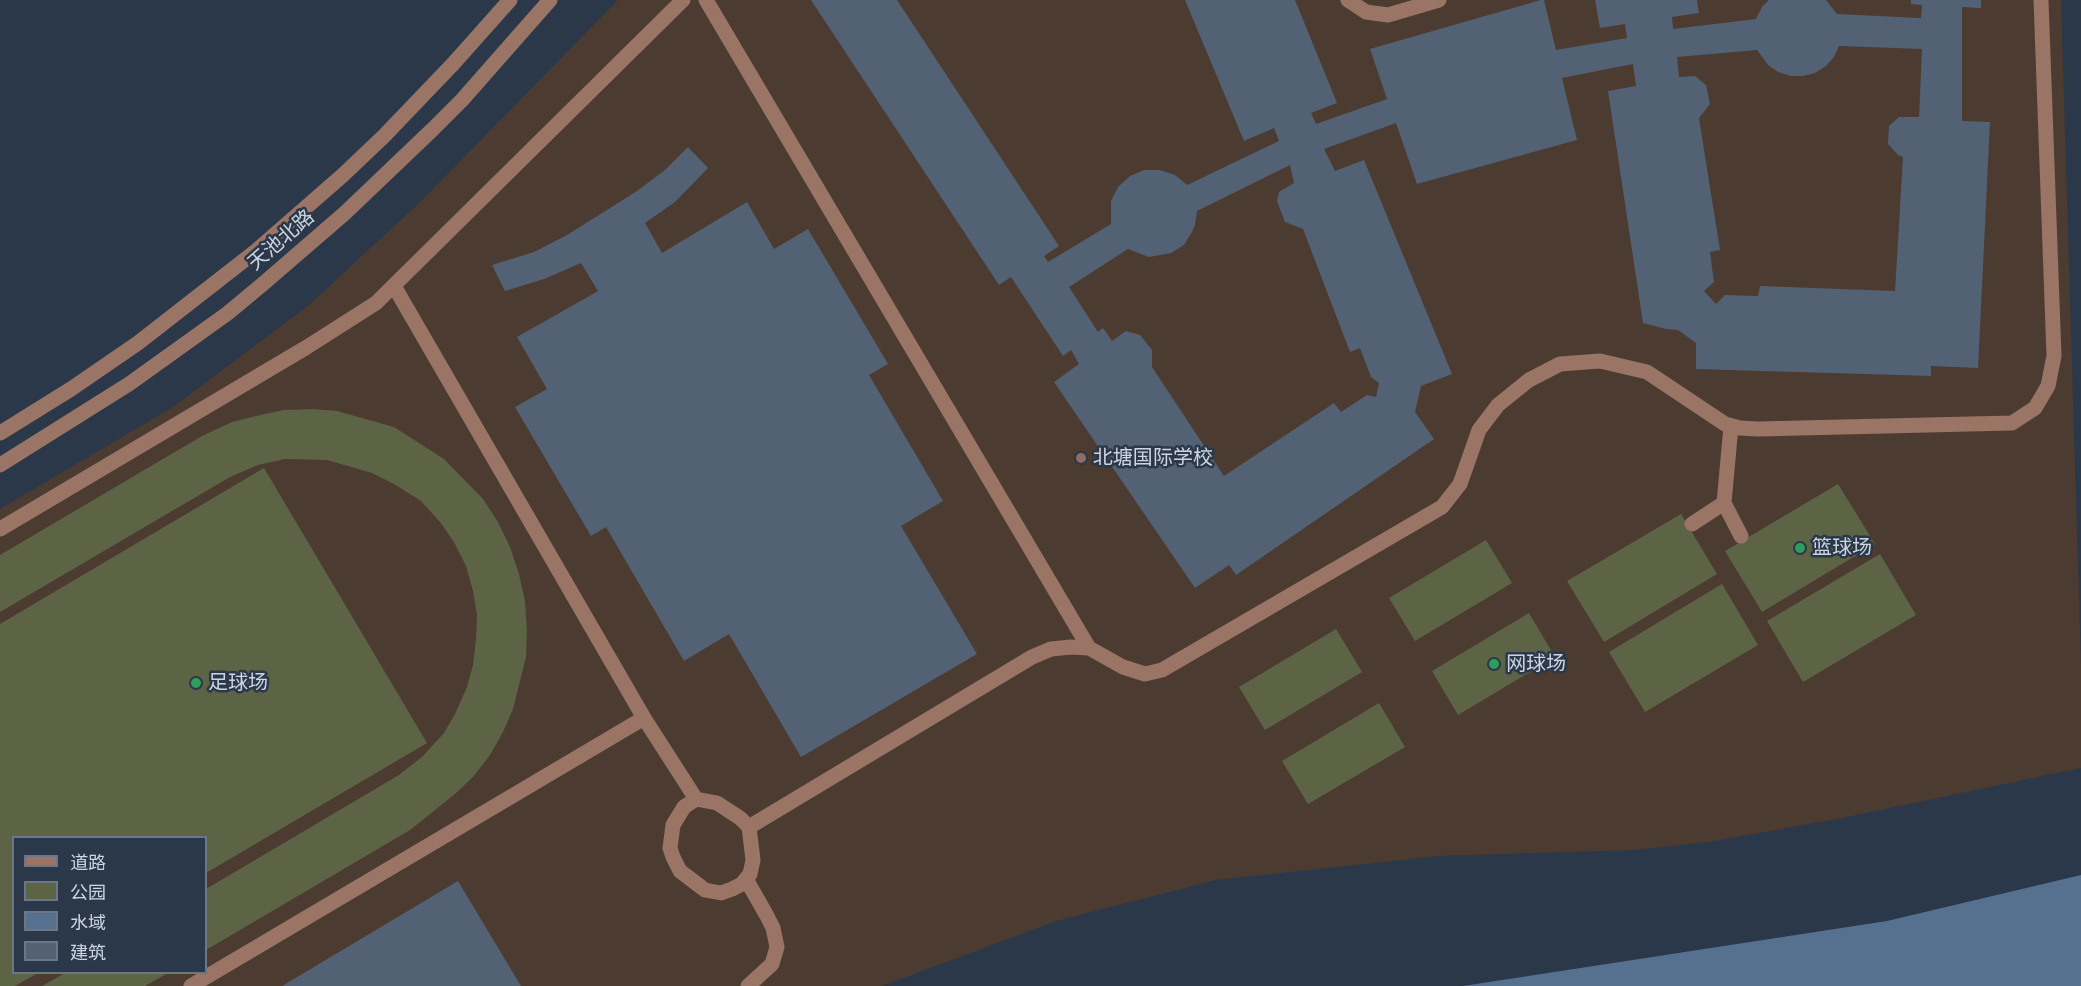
<!DOCTYPE html>
<meta charset="utf-8">
<style>
body{margin:0}
#map{position:relative;width:2081px;height:986px;overflow:hidden;background:#2b384a;font-family:"Golos Text","Noto Sans SC",sans-serif}
canvas{display:block}
.legend{position:absolute;left:12px;top:836px;width:195px;height:138px;box-sizing:border-box;background:#2b384a;border:2px solid #6b7786;margin:0;padding:8px 10px;list-style:none;font-size:18px;color:#ccd5e0}
.legend li{display:flex;align-items:center;gap:12px;height:30px}
.legend b{width:30px;border:2px solid #6b7786}
</style>
<div id="map">
<canvas width="2081" height="986"></canvas>
<ul class="legend">
<li><b style="height:8px;background:#9a7465"></b>道路</li>
<li><b style="height:16px;background:#5c6445"></b>公园</li>
<li><b style="height:16px;background:#56708f"></b>水域</li>
<li><b style="height:16px;background:#526174"></b>建筑</li>
</ul>
</div>
<script>
const g = document.querySelector('canvas').getContext('2d');
g.lineJoin = 'round';
function fill(path, color) { g.fillStyle = color; g.fill(path, 'evenodd'); }
const shape = rows => new Path2D(rows.map(r => 'M' + r).join(''));
function strokePath(path, color, width, dash) { g.strokeStyle = color; g.lineWidth = width; g.lineCap = dash ? 'butt' : 'round'; g.setLineDash(dash || []); g.stroke(path); }
function label(font, color, halo, rows, align = 'center') {
  g.font = font + ' "Golos Text","Noto Sans SC",sans-serif'; g.lineWidth = 5; g.setLineDash([]); g.textBaseline = 'middle'; g.strokeStyle = halo; g.fillStyle = color; for (const [text, x, y, turn = 0] of rows) {
    g.save(); g.translate(x, y); g.rotate((+turn || 0) * Math.PI / 180); g.textAlign = isNaN(turn) ? turn : align; if (halo) g.strokeText(text, 0, 0); g.fillText(text, 0, 0); g.restore();
  }
}
fill(shape([
 [618,0,2061,0,2081,664,2081,768,1837,819,1708,842,1632,850,1439,856,1216,880,1056,921,882,986,0,986,0,509,173,407,309,305,420,202],
 [14,838,206,838,206,972,14,972]
]), '#4c3b30');
fill(shape([
 [312,409,337,411,394,427,444,459,483,499,498,522,510,547,519,574,525,601,527,631,526,657,513,709,503,732,490,755,473,777,455,794,410,830,206,950,206,889,399,775,423,756,444,733,455,714,467,687,473,665,476,639,477,615,473,591,466,566,454,542,440,522,421,501,394,484,372,473,327,460,285,459,258,465,230,477,0,612,0,555,202,436,232,422,260,415,284,410],
 [264,468,427,743,206,873,206,838,14,838,14,972,38,973,15,986,0,986,0,624],
 [1838,484,1875,544,1762,612,1725,551],
 [1681,514,1717,574,1604,642,1567,581],
 [1486,540,1512,583,1415,641,1389,598],
 [1880,554,1916,615,1803,682,1767,621],
 [1722,584,1758,645,1645,712,1609,652],
 [1529,613,1555,657,1458,715,1432,671],
 [1336,629,1362,672,1265,730,1239,687],
 [1379,703,1405,747,1308,804,1282,761],
 [65,973,65,972,168,973,145,986,42,986]
]), '#5c6445');
fill(shape([
 [2081,875,2081,986,1463,986,1887,921]
]), '#56708f');
fill(shape([
 [811,0,897,0,1059,246,1044,256,1048,262,1111,224,1111,201,1118,187,1130,176,1144,170,1160,170,1175,175,1187,185,1279,141,1274,128,1244,141,1185,0,1295,0,1337,103,1311,113,1316,124,1387,99,1370,49,1541,0,1544,0,1556,50,1627,38,1625,24,1600,28,1595,0,1697,0,1699,13,1672,17,1673,29,1756,19,1762,7,1769,0,1826,0,1837,14,1921,18,1922,5,1911,4,1911,0,1981,0,1981,8,1962,7,1962,121,1990,122,1978,368,1931,366,1931,376,1696,369,1696,343,1678,330,1666,329,1643,323,1608,91,1636,86,1633,64,1562,78,1577,140,1417,184,1396,123,1324,149,1335,171,1364,160,1452,374,1421,386,1415,412,1434,439,1236,575,1229,565,1195,588,1054,382,1079,364,1071,350,1063,356,1011,277,999,285],
 [1839,46,1922,49,1919,117,1899,117,1889,126,1888,144,1898,155,1903,157,1895,291,1760,286,1758,296,1725,295,1716,304,1704,291,1714,282,1710,252,1720,250,1699,118,1710,104,1706,85,1695,76,1679,77,1677,57,1757,50,1768,65,1778,72,1791,76,1803,76,1815,73,1826,66,1834,57],
 [1290,165,1294,183,1279,192,1277,201,1285,222,1303,229,1350,352,1360,348,1371,377,1379,383,1376,397,1367,395,1341,412,1334,403,1224,476,1152,367,1152,350,1140,335,1126,331,1112,341,1103,328,1098,332,1069,287,1128,249,1149,257,1171,253,1184,245,1192,232,1195,225,1197,211],
 [688,147,708,168,675,202,645,223,662,253,747,202,774,249,808,229,888,364,869,375,943,501,901,526,977,654,801,757,729,634,684,661,606,527,591,536,515,407,547,389,517,337,598,291,581,263,544,279,505,291,492,265,534,252,567,235,637,191,665,170],
 [458,881,521,986,282,986]
]), '#526174');
strokePath(shape([
 [706,0,1089,648],
 [1348,0,1366,12,1388,15,1439,0],
 [394,286,644,718,696,799],
 [1731,426,1724,503,1741,536],
 [0,433,71,389,138,343,256,251,343,175,384,136,453,64,510,0],
 [0,465,129,384,228,313,264,283,345,213,433,129,462,100,550,0],
 [1692,524,1724,503],
 [0,529,307,347,376,303,683,0],
 [696,799,717,803,740,818,749,827,753,860,750,874,742,884,732,889,721,893,705,890,680,871,673,857,670,848,673,825,684,807,696,799],
 [749,827,1032,657,1051,649,1071,647,1089,648,1123,667,1145,674,1162,670,1442,507,1460,484,1479,430,1498,405,1529,380,1560,364,1600,361,1647,372,1725,424,1740,428,1758,429,2012,423,2035,408,2048,386,2054,356,2041,0],
 [746,879,767,916,773,928,777,947,772,964,748,986],
 [191,986,644,718]
]), '#9a7465', 15);
for (const [x, y, r, color] of [
 [1081,458,6,"#8d6e63"],
 [1800,548,6,"#2e9e5b"],
 [1494,664,6,"#2e9e5b"],
 [196,683,6,"#2e9e5b"]
]) { const dot = new Path2D(); dot.arc(x, y, r, 0, 2 * Math.PI); g.fillStyle = color; g.fill(dot); strokePath(dot, '#2b384a', 2); }
label('20px', '#ccd5e0', '#2b384a', [
 ["天池北路",281,240,-41]
]);
label('20px', '#ccd5e0', '#2b384a', [
 ["北塘国际学校",1093,458],
 ["篮球场",1812,548],
 ["网球场",1506,664],
 ["足球场",208,683]
], 'left');
</script>
